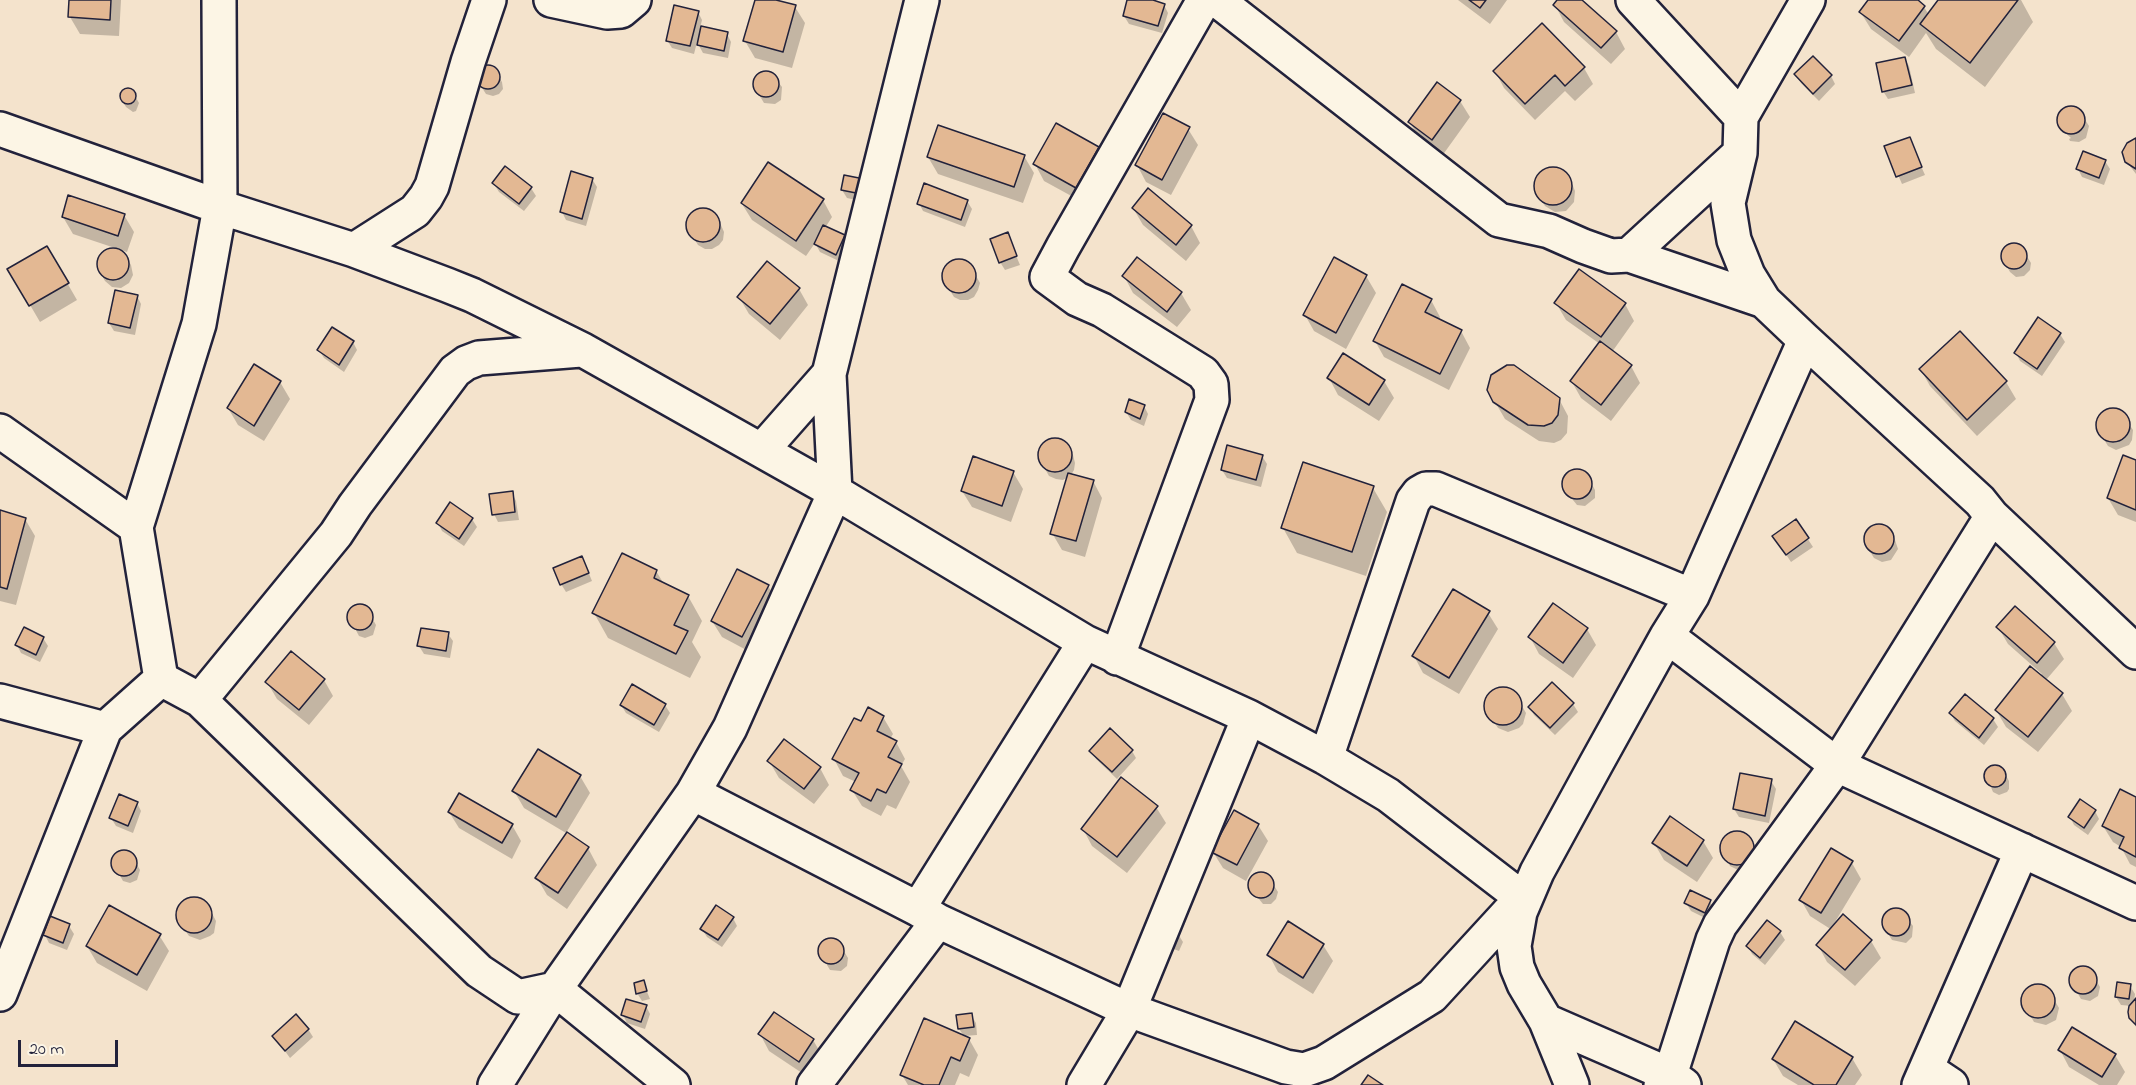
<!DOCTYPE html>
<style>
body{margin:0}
#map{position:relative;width:2136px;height:1085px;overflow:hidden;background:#f4e3cc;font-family:"Indie Flower",sans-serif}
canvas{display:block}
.scale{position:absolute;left:18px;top:1040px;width:100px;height:27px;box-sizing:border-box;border:3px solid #22223b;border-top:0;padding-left:8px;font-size:18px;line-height:21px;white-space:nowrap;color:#22223b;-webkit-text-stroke:4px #fcf5e5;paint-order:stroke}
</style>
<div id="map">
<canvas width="2136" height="1085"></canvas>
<div class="scale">20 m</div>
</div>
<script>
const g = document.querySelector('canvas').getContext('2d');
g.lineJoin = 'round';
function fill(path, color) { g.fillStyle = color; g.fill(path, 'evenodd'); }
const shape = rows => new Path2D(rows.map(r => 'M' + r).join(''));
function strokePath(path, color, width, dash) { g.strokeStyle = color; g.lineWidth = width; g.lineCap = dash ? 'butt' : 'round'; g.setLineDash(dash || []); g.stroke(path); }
fill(shape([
 [71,0,121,0,119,36,80,34,70,17],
 [756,0,770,0,795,7,805,23,792,68,755,58,745,41],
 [1129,0,1147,0,1164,5,1168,13,1162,33,1129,24,1124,16],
 [1458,0,1507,0,1490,24],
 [1559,0,1580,0,1616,32,1625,49,1611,64,1564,22,1555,5],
 [1870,0,1915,0,1924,7,1929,15,1940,0,2021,0,2033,22,1985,87,1936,49,1926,33,1909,57,1871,29,1861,13],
 [698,12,702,20,700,28,727,34,731,42,728,58,703,53,697,42,694,54,672,48,667,40],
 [1905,59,1909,66,1915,93,1888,99,1883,91],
 [487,66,493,68,502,82,503,89,499,94,493,96,486,94,477,80,481,68],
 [1584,68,1593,84,1575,101,1565,91,1535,120,1504,88,1495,71],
 [763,72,771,73,782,87,781,100,775,104,764,103,755,88,756,76],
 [1796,75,1831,76,1835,84,1819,101,1801,83],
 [127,90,134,94,139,103,136,111,133,112,126,107,121,98,121,94],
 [1460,101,1470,117,1442,156,1419,139,1410,122],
 [2071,107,2079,110,2089,126,2086,138,2079,142,2070,141,2069,139,2071,138,2060,128,2058,122,2063,110],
 [1188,129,1198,145,1171,195,1146,182,1137,165],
 [1909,139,1925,175,1902,184,1886,147],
 [2136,140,2136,174,2126,161],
 [1098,148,1108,165,1086,204,1044,181,1035,164],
 [1024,156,1034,173,1023,203,938,174,928,157],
 [2105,161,2110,169,2104,185,2082,177,2078,169],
 [1548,169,1559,169,1568,177,1573,186,1575,191,1574,202,1566,211,1555,212,1545,206,1537,193,1535,187,1538,175],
 [845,177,865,202,847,198,842,190],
 [592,179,597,187,586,226,566,220,562,212],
 [494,184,531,188,536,196,524,211,499,192],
 [823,200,832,217,825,228,844,236,849,244,841,262,820,252,815,243,806,256,752,220,742,204],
 [967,201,972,209,965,227,923,211,919,203],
 [1133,208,1191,226,1200,243,1186,261,1143,225],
 [703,209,711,211,717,216,724,232,723,240,719,245,712,249,705,249,698,245,689,230,688,223,691,216,696,210],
 [124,215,134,232,127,252,73,234,63,217],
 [1007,234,1020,265,1005,270,1000,262],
 [2012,245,2022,248,2031,263,2030,270,2024,276,2016,277,2010,272,2003,259,2006,249],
 [47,248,77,300,40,322,9,269],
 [109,250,119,250,126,257,131,265,133,275,129,283,121,288,112,287,105,281,100,272,98,263,101,255],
 [959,260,966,262,971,267,980,283,978,290,974,297,968,300,960,300,954,297,944,281,943,274,946,267,951,262],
 [1124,276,1181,293,1191,310,1177,327,1133,293],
 [1366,276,1376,293,1346,349,1314,331,1305,315],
 [799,289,808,305,780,340,749,314,739,297],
 [137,296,141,304,135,335,114,331,109,323],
 [1431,300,1440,317,1439,320,1461,331,1470,348,1449,390,1384,357,1375,341],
 [1556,303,1625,304,1634,321,1612,352,1631,366,1640,383,1611,421,1581,398,1572,382,1600,344,1566,320],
 [2038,319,2060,334,2065,342,2042,376,2020,361,2016,353],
 [1960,333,2006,382,2016,399,1977,436,1930,386,1921,370],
 [353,342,357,350,344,372,324,358,319,350],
 [1344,355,1384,381,1394,398,1379,421,1338,395,1329,378],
 [254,366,280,382,290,399,264,441,238,425,228,408],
 [1559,399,1568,416,1567,433,1561,440,1554,443,1539,441,1505,419,1495,402],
 [1144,406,1148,414,1144,426,1131,420,1126,412],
 [2111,410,2121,412,2133,430,2132,440,2129,445,2116,450,2108,446,2097,428,2099,418,2102,414],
 [1055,440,1062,442,1073,455,1075,463,1074,470,1071,475,1093,481,1102,498,1085,557,1062,550,1052,533,1068,477,1063,480,1056,479,1049,476,1040,460,1039,453,1042,446,1048,441],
 [1262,456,1267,464,1261,487,1227,478,1222,470],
 [2136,462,2136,522,2118,515,2108,498],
 [1581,471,1588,477,1595,490,1595,498,1585,506,1577,505,1565,490,1566,477,1573,472],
 [1013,472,1023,489,1011,522,972,507,962,491],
 [1373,488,1387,512,1366,576,1297,553,1283,528],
 [512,493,516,501,519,520,498,522,494,514],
 [0,512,25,519,35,536,16,605,0,601],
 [472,519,477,527,464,546,442,531,438,523],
 [1796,521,1813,547,1791,562,1779,544],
 [1873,526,1883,526,1890,531,1895,540,1898,549,1891,560,1882,562,1874,558,1869,550,1865,536],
 [586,566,592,581,566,592,561,584],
 [656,571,664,584,688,596,702,621,692,642,701,657,690,678,608,638,594,613],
 [768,586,778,602,752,653,722,637,712,621],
 [360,606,367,609,376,625,373,635,365,638,359,636,349,617,350,611],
 [1488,613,1498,629,1459,694,1423,673,1414,656],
 [1998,627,2054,643,2064,659,2046,680,2062,694,2072,711,2038,752,2006,727,1996,710,2042,674,2008,644],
 [1587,629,1596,645,1573,678,1539,654,1530,637],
 [448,634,453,641,450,658,424,654,419,646],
 [43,638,48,646,40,662,21,653,17,645],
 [324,680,333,696,309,725,277,699,267,682],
 [1500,688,1505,688,1515,694,1526,713,1523,724,1519,728,1508,732,1498,728,1486,710,1486,705,1490,694],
 [1965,696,1993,719,1998,727,1984,745,1955,721,1950,713],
 [1573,704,1578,712,1555,735,1534,715,1530,707],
 [621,705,665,705,670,713,659,732,626,713],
 [868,709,883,717,893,734,890,739,896,742,905,759,901,766,910,782,896,809,887,805,881,816,862,806,852,790,856,782,843,776,834,759,861,723],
 [1091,751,1132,751,1136,758,1117,779,1096,759],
 [769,761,820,768,829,785,814,804,779,778],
 [1998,766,2004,772,2009,781,2009,789,2007,792,1999,795,1993,792,1985,773,1989,767],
 [580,776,590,793,566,833,524,808,514,791],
 [1771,781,1776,789,1769,823,1739,817,1734,809],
 [2136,799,2136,867,2130,864,2121,847,2113,842,2103,826],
 [137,803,141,811,133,833,116,826,111,818],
 [1156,807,1166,823,1127,873,1092,846,1083,829],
 [2095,811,2099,819,2088,835,2074,825,2070,817],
 [449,812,512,825,521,841,512,859,459,828],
 [1258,825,1268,841,1246,881,1223,868,1213,852],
 [1738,832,1747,837,1757,855,1742,872,1730,866,1722,848,1722,844,1728,835],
 [1703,841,1713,858,1697,882,1664,860,1654,843],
 [588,848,597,865,567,909,547,895,537,878],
 [125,851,131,854,140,870,137,880,130,883,123,881,113,863,118,853],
 [1852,863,1861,879,1832,927,1871,941,1881,958,1855,986,1827,962,1818,945,1832,930,1810,916,1801,900],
 [1258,874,1268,876,1278,892,1276,899,1271,904,1263,904,1250,888,1250,881],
 [191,898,206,902,216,921,214,933,210,936,200,940,189,936,180,923,178,913,182,903],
 [1710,902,1715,909,1709,920,1691,911,1686,903],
 [1891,910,1901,910,1913,926,1912,937,1906,943,1892,940,1884,927,1884,917],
 [733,918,737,926,722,947,707,937,702,929],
 [69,926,74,934,67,950,49,943,45,935],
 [1170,930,1178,934,1183,942,1179,951,1171,948],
 [1780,932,1785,940,1765,965,1752,954,1748,946],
 [159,935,169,951,147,991,97,963,87,946],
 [832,940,839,943,848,958,847,966,841,971,830,970,821,955,820,948],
 [1323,945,1333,961,1313,994,1278,972,1269,955],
 [2081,968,2090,970,2100,987,2098,996,2090,1001,2081,999,2071,982,2073,973],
 [643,982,650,999,642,1001,637,993],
 [2037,986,2048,989,2059,1008,2056,1020,2046,1025,2034,1022,2023,1003,2026,991],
 [2130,986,2135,994,2134,1002,2136,1001,2136,1027,2129,1012,2132,1006,2121,1005,2116,997],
 [646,1006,650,1014,645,1029,627,1023,623,1015],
 [971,1015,976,1023,977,1035,964,1036,959,1029],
 [308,1029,313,1037,290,1058,274,1036],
 [760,1034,813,1040,823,1057,808,1077,769,1051],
 [969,1039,978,1055,969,1077,960,1073,955,1085,908,1085,902,1075],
 [2060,1050,2115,1055,2125,1072,2117,1085,2099,1085,2069,1067],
 [1852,1058,1862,1075,1855,1085,1798,1085,1783,1076,1773,1059]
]), '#0003');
const building = shape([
 [69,0,111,0,110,20,68,17,69,0],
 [755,0,776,0,796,5,783,52,743,41,755,0],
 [1127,0,1153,0,1165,4,1158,26,1123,16,1127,0],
 [1469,0,1486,0,1480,8,1469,0],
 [1557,0,1582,0,1617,31,1601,48,1553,5,1557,0],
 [1868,0,1918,0,1925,6,1899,41,1859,12,1868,0],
 [1938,0,2018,0,1970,63,1920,24,1938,0],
 [674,5,699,11,690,46,666,41,674,5],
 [1542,23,1585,67,1565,86,1555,75,1525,104,1493,71,1542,23],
 [701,26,728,32,724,51,697,45,701,26],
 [1813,56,1832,75,1813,94,1794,74,1813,56],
 [1905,57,1912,85,1882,92,1876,63,1905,57],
 '476 77a12 12 0 1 1 24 0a12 12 0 1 1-24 0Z',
 '753 84a13 13 0 1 1 26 0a13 13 0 1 1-26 0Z',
 [1437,82,1461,100,1432,140,1408,122,1437,82],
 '120 96a8 8 0 1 1 16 0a8 8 0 1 1-16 0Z',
 '2057 120a14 14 0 1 1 28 0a14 14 0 1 1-28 0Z',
 [1163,113,1190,127,1162,180,1135,165,1163,113],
 [1056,123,1099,147,1076,188,1033,164,1056,123],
 [938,125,1025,155,1014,187,927,157,938,125],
 [1910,137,1922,167,1896,177,1884,146,1910,137],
 [2136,138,2136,169,2125,162,2122,152,2127,143,2136,138],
 [2083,151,2106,160,2099,178,2076,169,2083,151],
 [768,162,824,199,796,241,741,203,768,162],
 [505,166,532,187,519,204,492,183,505,166],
 '1534 186a19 19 0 1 1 38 0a19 19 0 1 1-38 0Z',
 [571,171,593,178,582,219,560,212,571,171],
 [844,175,864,179,861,194,841,190,844,175],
 [924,183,968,200,961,220,917,204,924,183],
 [1148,188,1192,225,1176,245,1132,208,1148,188],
 [68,195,125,214,118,236,62,217,68,195],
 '686 225a17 17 0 1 1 34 0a17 17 0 1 1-34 0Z',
 [823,225,845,235,836,255,814,244,823,225],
 [1008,232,1017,256,999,263,990,239,1008,232],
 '2001 256a13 13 0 1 1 26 0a13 13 0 1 1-26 0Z',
 [47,246,69,283,29,306,7,269,47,246],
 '97 264a16 16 0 1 1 32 0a16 16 0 1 1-32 0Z',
 [1137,257,1182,292,1167,312,1122,276,1137,257],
 [1334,257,1367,275,1336,333,1303,315,1334,257],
 '942 276a17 17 0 1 1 34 0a17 17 0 1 1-34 0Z',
 [767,261,800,288,770,324,737,297,767,261],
 [1579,269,1626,303,1601,337,1554,303,1579,269],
 [1402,284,1432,299,1425,312,1462,330,1440,374,1373,341,1402,284],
 [115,290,138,295,130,328,108,323,115,290],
 [2038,317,2061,333,2037,369,2014,353,2038,317],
 [332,327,354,341,339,365,317,350,332,327],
 [1960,331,2007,381,1967,420,1919,369,1960,331],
 [1600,341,1632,365,1601,405,1570,381,1600,341],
 [1343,353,1385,380,1369,405,1327,378,1343,353],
 [254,364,281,381,254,426,227,408,254,364],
 [1507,365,1514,365,1560,398,1558,415,1552,423,1544,426,1528,425,1493,402,1487,390,1491,375,1507,365],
 [1129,399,1145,405,1140,419,1125,412,1129,399],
 '2096 425a17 17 0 1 1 34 0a17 17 0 1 1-34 0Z',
 '1038 455a17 17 0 1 1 34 0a17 17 0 1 1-34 0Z',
 [1227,445,1263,455,1256,480,1221,470,1227,445],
 [2123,455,2136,460,2136,510,2107,498,2123,455],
 [973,456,1014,471,1002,506,961,491,973,456],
 [1303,462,1374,486,1352,552,1281,528,1303,462],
 '1562 484a15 15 0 1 1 30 0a15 15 0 1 1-30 0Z',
 [1068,473,1094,480,1076,541,1050,534,1068,473],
 [513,491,515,512,492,515,489,494,513,491],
 [450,502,473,518,459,539,436,523,450,502],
 [0,510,26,518,7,589,0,587,0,510],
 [1796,519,1809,538,1786,555,1772,536,1796,519],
 '1864 539a15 15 0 1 1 30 0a15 15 0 1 1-30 0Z',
 [622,553,657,570,654,578,689,595,674,625,688,631,676,654,592,613,622,553],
 [582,556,589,573,560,585,553,568,582,556],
 [737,569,769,585,742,637,711,621,737,569],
 [1453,589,1490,611,1449,678,1412,656,1453,589],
 [1553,603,1588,628,1563,663,1528,637,1553,603],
 '347 617a13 13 0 1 1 26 0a13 13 0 1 1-26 0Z',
 [2015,606,2055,642,2037,663,1996,627,2015,606],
 [24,627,44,637,36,655,15,645,24,627],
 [421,628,449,632,446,651,417,646,421,628],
 [291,651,325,679,299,710,265,682,291,651],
 [2030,666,2063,693,2028,737,1995,710,2030,666],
 [1552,682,1574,703,1550,728,1528,707,1552,682],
 [632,684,666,704,654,725,620,705,632,684],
 '1484 706a19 19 0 1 1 38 0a19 19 0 1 1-38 0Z',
 [1965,694,1994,718,1979,738,1949,713,1965,694],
 [868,707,884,716,877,731,897,741,888,757,902,764,886,793,877,789,871,801,850,790,859,773,832,759,854,718,861,721,868,707],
 [1110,728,1133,750,1112,772,1089,751,1110,728],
 [784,739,821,767,804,789,767,761,784,739],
 [538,749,581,775,556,817,512,791,538,749],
 '1984 776a11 11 0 1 1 22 0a11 11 0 1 1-22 0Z',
 [1740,773,1772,779,1765,816,1733,809,1740,773],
 [1121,777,1158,806,1117,857,1081,829,1121,777],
 [2120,789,2136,797,2136,857,2119,848,2124,837,2102,826,2120,789],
 [459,793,513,824,502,843,448,812,459,793],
 [119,794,138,802,128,826,109,818,119,794],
 [2080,799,2096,810,2084,828,2068,817,2080,799],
 [1234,810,1259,824,1237,865,1211,852,1234,810],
 [1670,816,1704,840,1687,866,1652,843,1670,816],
 '1720 848a17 17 0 1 1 34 0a17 17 0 1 1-34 0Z',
 [567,832,589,847,558,893,535,878,567,832],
 [1831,848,1853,861,1821,913,1799,900,1831,848],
 '111 863a13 13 0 1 1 26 0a13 13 0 1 1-26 0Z',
 '1248 885a13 13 0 1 1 26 0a13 13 0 1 1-26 0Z',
 [1690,890,1711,900,1705,913,1684,903,1690,890],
 '176 915a18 18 0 1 1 36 0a18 18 0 1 1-36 0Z',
 [109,905,161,934,137,975,86,946,109,905],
 [716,905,734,917,718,940,700,929,716,905],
 '1882 922a14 14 0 1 1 28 0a14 14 0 1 1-28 0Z',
 [1843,914,1872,940,1845,970,1816,945,1843,914],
 [50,916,70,924,63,943,43,935,50,916],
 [1767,920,1781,931,1760,958,1746,946,1767,920],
 [1288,921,1324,944,1303,978,1267,955,1288,921],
 '818 951a13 13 0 1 1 26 0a13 13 0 1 1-26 0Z',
 '2069 980a14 14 0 1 1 28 0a14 14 0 1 1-28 0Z',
 [644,980,647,991,636,994,634,983,644,980],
 [2117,982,2131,984,2129,999,2115,997,2117,982],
 '2021 1001a17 17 0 1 1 34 0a17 17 0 1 1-34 0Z',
 [2136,998,2136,1025,2129,1018,2128,1012,2129,1006,2136,998],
 [626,999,647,1005,641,1022,621,1015,626,999],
 [774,1012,814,1039,799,1062,758,1034,774,1012],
 [972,1013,974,1027,958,1029,956,1015,972,1013],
 [296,1014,309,1029,285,1051,272,1036,296,1014],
 [924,1018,970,1038,960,1061,951,1057,939,1085,924,1085,900,1075,924,1018],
 [1795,1021,1853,1057,1836,1085,1814,1085,1772,1059,1795,1021],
 [2072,1027,2116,1054,2102,1077,2058,1050,2072,1027],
 [1368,1075,1383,1085,1361,1085,1368,1075]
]);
fill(building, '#e3b893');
strokePath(building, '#22223b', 1.5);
const minor = shape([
 [551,0,607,12,621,11,634,0],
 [1217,0,1499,220,1549,231,1583,246,1611,256,1629,255,1740,153],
 [1633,0,1741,117],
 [0,129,220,207,354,250,447,285,472,295,583,350,835,492,1085,642,1249,717,1326,758,1388,795,1522,898,1520,912],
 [354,250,415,211,426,197,432,186,468,62,489,0],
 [1629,255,1764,301],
 [1805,340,1980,501,1992,516,2136,652],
 [0,431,136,527],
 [762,450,829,374],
 [1667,636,1837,765,2136,903],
 [1117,658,1212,400,1211,384,1203,373,1102,310,1077,299,1047,277,1063,247,1204,0],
 [161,679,200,700,479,971,518,997,555,989,673,1085],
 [200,700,336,534,355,505,455,371,466,363,479,358,581,350],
 [0,701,105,729],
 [1326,758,1413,501,1419,493,1426,489,1436,489,1692,596],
 [693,793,918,909,938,921,1129,1010,1286,1067,1304,1070,1324,1063,1432,996,1522,898],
 [918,909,1085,642],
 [0,994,105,729,161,679,136,527,199,324,220,207,219,0],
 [1546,1021,1670,1075,1684,1085],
 [1927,1069,1951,1085],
 [495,1085,555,989,693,793,730,728,835,492,829,374,922,0],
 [814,1085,938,921],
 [1084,1085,1129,1010,1249,717],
 [1572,1085,1546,1021,1524,984,1517,967,1514,946,1520,912,1537,872,1596,764,1667,636,1692,596,1805,340,1764,301,1748,275,1734,240,1728,203,1740,153,1741,117,1808,0],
 [1661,1085,1670,1075,1713,940,1720,925,1837,765,1992,516],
 [1919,1085,2022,850]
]);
strokePath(minor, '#22223b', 38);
strokePath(minor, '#fcf5e5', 33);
</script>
